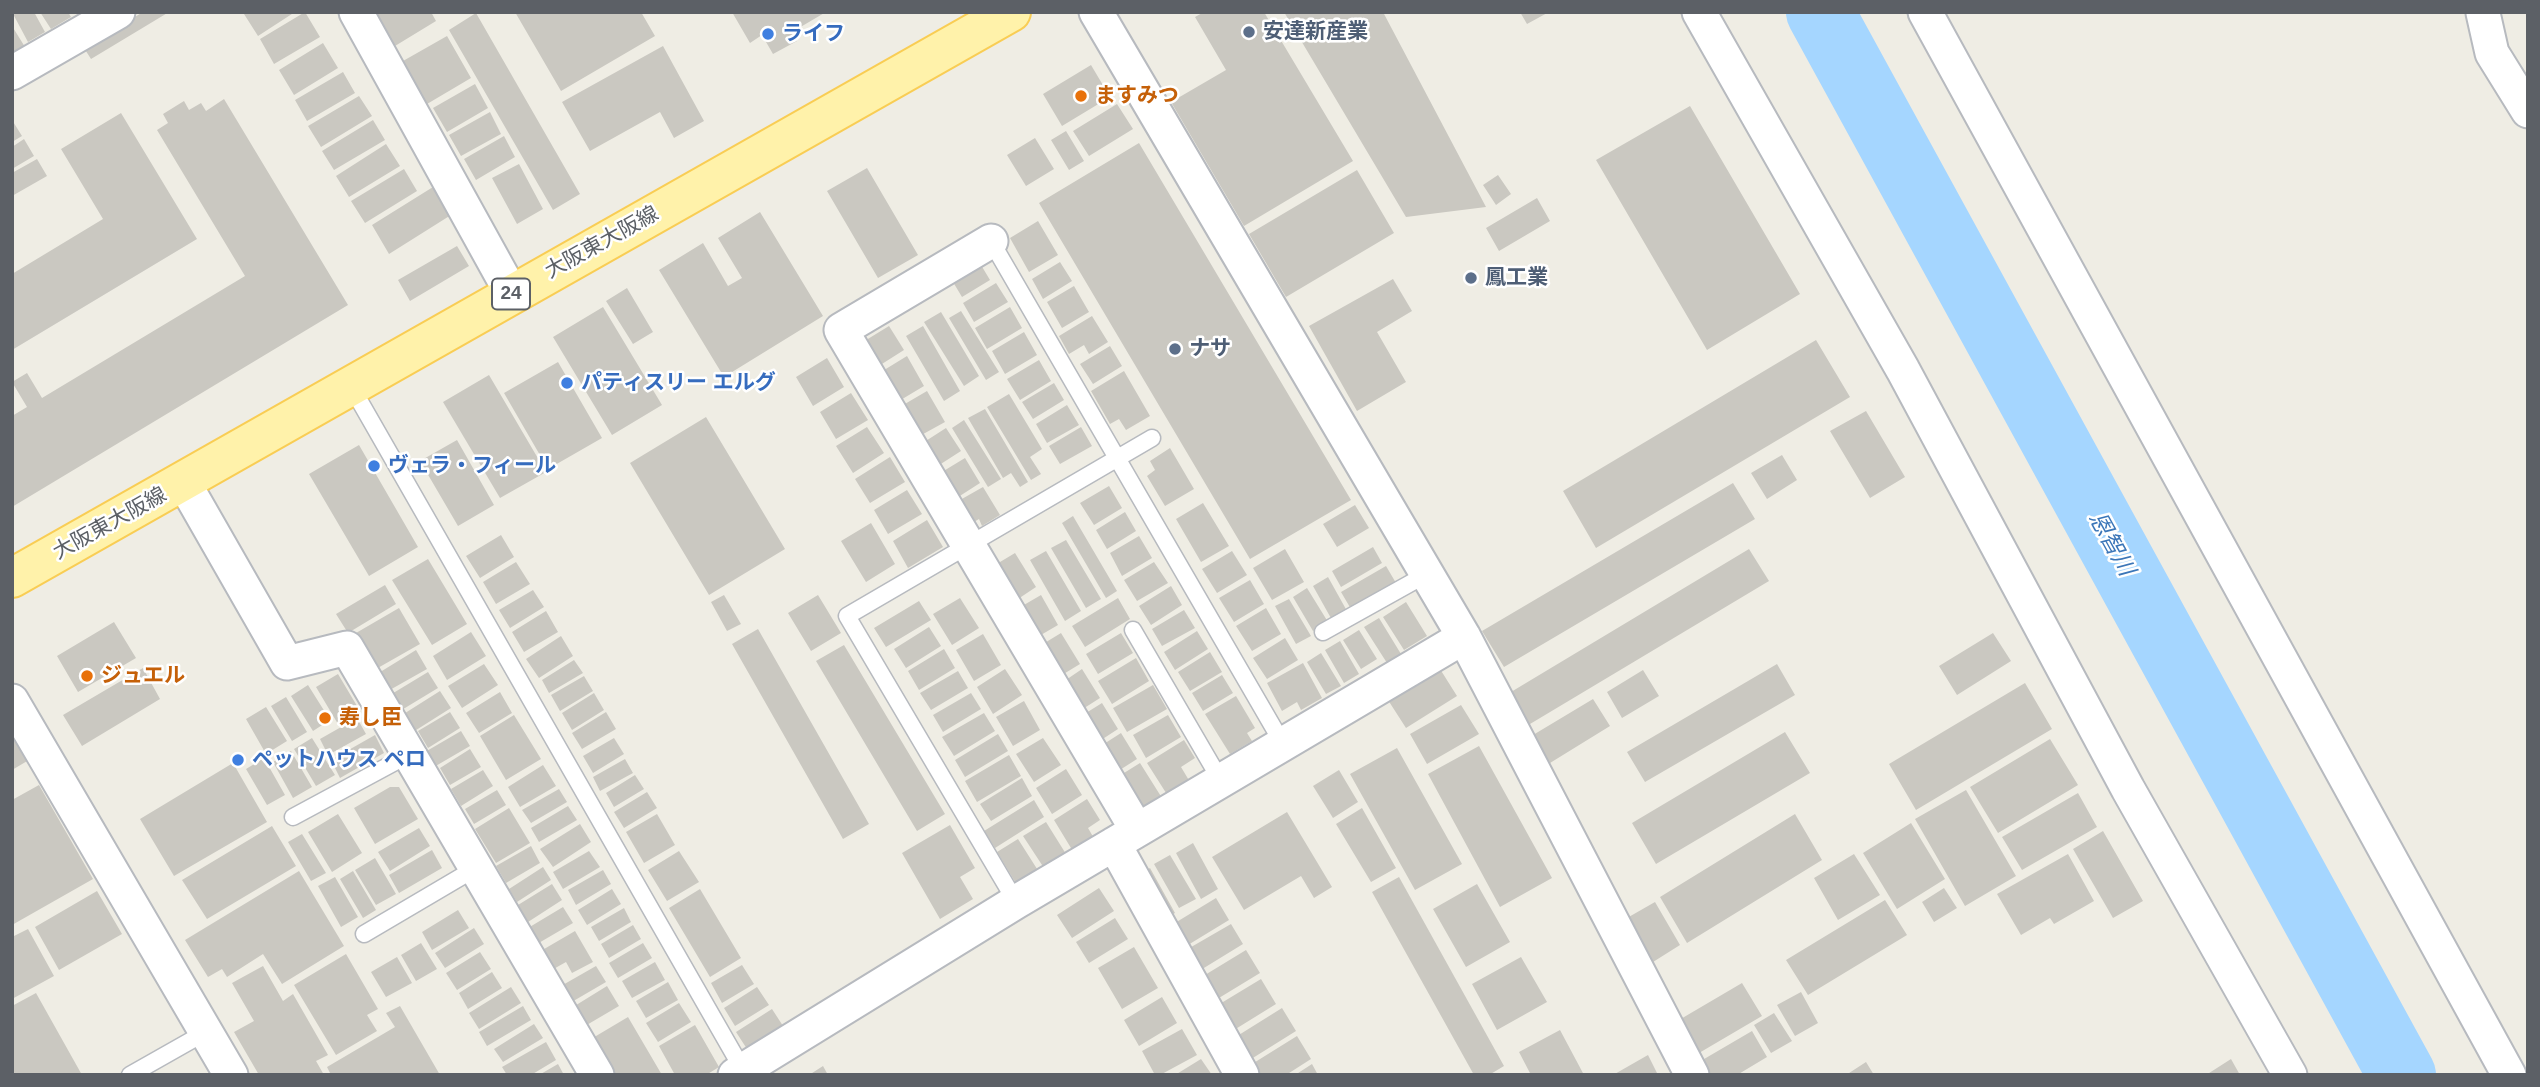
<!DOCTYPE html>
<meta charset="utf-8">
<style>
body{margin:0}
#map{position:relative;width:2540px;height:1087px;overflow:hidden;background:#efede4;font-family:Helvetica,sans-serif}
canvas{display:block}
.frame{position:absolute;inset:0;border:14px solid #5c6066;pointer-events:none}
</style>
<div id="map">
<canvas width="2540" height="1087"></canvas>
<div class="frame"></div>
</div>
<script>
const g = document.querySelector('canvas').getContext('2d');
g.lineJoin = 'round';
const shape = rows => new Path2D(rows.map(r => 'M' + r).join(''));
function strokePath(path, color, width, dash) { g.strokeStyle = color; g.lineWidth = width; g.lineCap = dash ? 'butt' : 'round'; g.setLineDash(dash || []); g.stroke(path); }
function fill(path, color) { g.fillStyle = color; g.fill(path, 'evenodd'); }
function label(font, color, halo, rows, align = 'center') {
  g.font = font + ' Helvetica,"Noto Sans JP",sans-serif'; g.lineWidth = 5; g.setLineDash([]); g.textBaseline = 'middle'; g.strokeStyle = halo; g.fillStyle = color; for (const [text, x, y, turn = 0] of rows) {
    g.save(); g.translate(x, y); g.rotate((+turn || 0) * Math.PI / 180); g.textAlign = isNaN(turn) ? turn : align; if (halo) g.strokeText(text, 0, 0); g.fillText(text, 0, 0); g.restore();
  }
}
strokePath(shape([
 [1820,12,2402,1075]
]), '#a5d6ff', 68);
fill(shape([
 [12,12,34,12,45,32,28,42],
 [40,12,68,12,71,17,51,29],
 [143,12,169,12,91,59,84,48],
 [247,12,295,12,258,36,244,14],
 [305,12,320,37,274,64,260,39],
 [375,12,431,12,436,21,395,46],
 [515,12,641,12,655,36,561,91],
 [732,12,826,12,792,32,797,41,773,54,762,35,750,43],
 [1204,12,1264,12,1353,161,1244,226,1171,102,1226,70,1195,17],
 [1284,12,1383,12,1486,207,1406,217],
 [1520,12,1549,12,1527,24],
 [476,13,580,194,553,210,449,30],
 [12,26,25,47,12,55],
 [447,36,471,78,427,104,403,61],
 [323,43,338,68,294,95,279,70],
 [663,46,704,121,674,138,660,112,590,151,562,102],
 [1091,65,1110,97,1062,126,1043,94],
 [343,72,355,93,307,121,295,100],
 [475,84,488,108,447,132,433,108],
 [359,96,372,116,321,147,308,126],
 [224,99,348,305,12,507,12,416,27,407,12,382,27,373,42,398,245,276,157,130,168,123,163,114,184,101,189,110,201,103,206,111],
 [1117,104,1133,129,1089,156,1073,131],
 [1690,106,1800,294,1707,350,1596,160],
 [490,112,501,134,461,156,449,135],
 [121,113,197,239,12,350,12,274,103,219,61,149],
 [12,120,22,136,12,142],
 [373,120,385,140,334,170,322,151],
 [1066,131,1084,161,1069,170,1051,140],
 [504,136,515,157,476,180,464,159],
 [1035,138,1054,169,1026,186,1007,155],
 [24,139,34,156,12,169,12,147],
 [1139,143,1351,500,1250,559,1039,203],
 [386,144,400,166,349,197,336,176],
 [37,159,47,176,12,196,12,173],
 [519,164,543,209,517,224,492,178],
 [867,168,918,255,878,278,827,191],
 [404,169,417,191,365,223,351,201],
 [1357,170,1394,233,1286,297,1249,234],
 [1498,175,1511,194,1496,205,1483,185],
 [433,187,451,215,389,254,372,225],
 [1537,198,1550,221,1499,251,1486,228],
 [760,212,823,316,724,377,659,270,703,243,728,286,742,278,718,238],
 [1038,221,1058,255,1029,272,1010,238],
 [457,246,469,266,410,301,398,280],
 [978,260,990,280,962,297,950,277],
 [1060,262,1072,281,1043,299,1032,279],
 [1393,279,1412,311,1377,332,1406,382,1357,411,1309,326],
 [996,283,1008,302,974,322,963,303],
 [1074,286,1089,312,1062,328,1047,302],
 [627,288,653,332,633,344,606,301],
 [603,307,662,405,612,435,553,337],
 [1010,307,1022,328,987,349,975,328],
 [961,311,999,372,986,380,949,318],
 [941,312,979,376,964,386,924,322],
 [1092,316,1108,342,1089,354,1084,345,1069,354,1059,336],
 [889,326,904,350,874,369,858,345],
 [923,326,960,391,944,401,906,336],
 [1024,332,1037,355,1005,374,992,351],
 [1816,340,1850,397,1596,548,1563,491],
 [1110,346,1122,366,1093,384,1080,364],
 [907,356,924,386,894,404,876,375],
 [827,358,844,387,813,406,796,377],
 [1039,360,1051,381,1020,400,1007,379],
 [558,362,602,438,548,469,504,393],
 [1124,371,1150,416,1126,430,1119,419,1110,424,1091,391],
 [489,375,546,472,500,498,443,402],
 [1054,383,1064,400,1033,419,1022,402],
 [927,391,945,422,916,438,898,408],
 [851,393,868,420,836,439,820,412],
 [1009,394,1042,449,1030,457,1041,474,1031,480,987,407],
 [1067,405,1079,425,1047,443,1036,424],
 [985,409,1028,482,1020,487,1011,473,1003,478,968,418],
 [1866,411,1905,477,1870,498,1830,431],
 [706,417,785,549,709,595,630,463],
 [964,420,1001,479,988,487,952,428],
 [867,427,884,453,853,473,836,446],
 [1081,427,1092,446,1060,464,1049,446],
 [946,428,961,451,933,469,918,446],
 [457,440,494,505,458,526,420,461],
 [359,445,418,547,369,576,309,474],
 [1170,448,1194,489,1165,506,1147,476,1155,470,1150,461],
 [1782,455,1797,480,1767,499,1751,473],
 [890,457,905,482,870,503,855,479],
 [965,458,980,483,952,501,937,475],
 [1733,483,1755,519,1504,667,1482,631],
 [1109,486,1122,508,1094,525,1080,503],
 [983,487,1000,515,982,526,979,519,967,526,953,504],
 [907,490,922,514,888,534,874,510],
 [1203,503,1229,546,1201,562,1176,519],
 [1355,505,1369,528,1337,547,1323,524],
 [1125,512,1136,531,1107,549,1096,530],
 [1073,516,1117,591,1106,598,1062,523],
 [927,520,943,547,908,568,893,541],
 [871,523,895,564,866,582,841,541],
 [501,535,514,557,480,578,466,556],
 [1139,536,1152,558,1122,576,1110,553],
 [1066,540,1101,599,1086,608,1051,548],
 [1373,547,1382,563,1341,587,1332,571],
 [1285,549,1304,582,1272,600,1253,568],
 [1749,549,1769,581,1525,727,1506,695],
 [1046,551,1081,611,1065,621,1030,560],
 [1232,551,1247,575,1217,593,1202,569],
 [1015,553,1036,587,1012,603,990,568],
 [428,559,467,624,432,645,392,580],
 [516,562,530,584,496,604,483,582],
 [1154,562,1168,583,1137,601,1124,580],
 [1386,566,1396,583,1351,609,1341,592],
 [1328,577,1347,611,1332,620,1313,586],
 [1250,580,1264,604,1234,622,1219,598],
 [385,585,396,604,348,633,336,614],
 [1171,586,1182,605,1151,625,1139,606],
 [1307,588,1328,622,1313,631,1293,597],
 [533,590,544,607,510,628,499,610],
 [724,595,741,624,727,631,711,602],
 [818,595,841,633,811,651,788,613],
 [1041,595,1058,625,1034,639,1017,609],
 [960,598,979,628,952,645,933,614],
 [1118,598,1130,619,1085,647,1072,626],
 [1289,599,1311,636,1296,644,1275,606],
 [919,601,931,620,886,647,874,628],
 [1406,602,1427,636,1404,650,1383,617],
 [399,608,420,644,376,669,356,633],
 [1266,608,1281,634,1252,651,1236,626],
 [1184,610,1195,628,1162,646,1152,629],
 [546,611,558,632,524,652,512,632],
 [1379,618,1401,654,1387,663,1364,627],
 [114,622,136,658,78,692,57,656],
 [929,627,941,646,906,668,894,649],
 [758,629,869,824,843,839,732,644],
 [1359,630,1377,659,1361,669,1343,640],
 [1197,631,1208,649,1175,670,1164,652],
 [471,632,486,656,447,680,433,656],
 [1061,633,1080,664,1057,678,1038,647],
 [1121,633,1133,653,1098,674,1086,654],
 [1993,633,2011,661,1957,695,1939,666],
 [983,634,1001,665,974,681,956,650],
 [561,636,573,656,539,678,526,659],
 [1285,638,1298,660,1267,679,1253,658],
 [1340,641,1359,674,1344,683,1325,650],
 [844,645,945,814,917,831,816,661],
 [944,649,955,668,919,690,908,671],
 [416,650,427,669,388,691,377,674],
 [1210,652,1222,672,1190,691,1178,672],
 [1321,653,1341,686,1326,694,1307,662],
 [1136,658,1149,681,1112,704,1098,681],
 [574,660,583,673,549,693,542,680],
 [1303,663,1322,698,1301,710,1297,702,1282,711,1267,683],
 [484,664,498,685,462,708,448,686],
 [1777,664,1795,695,1645,782,1627,752],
 [143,668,160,699,82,746,63,715],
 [1005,669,1022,695,993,714,977,687],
 [1082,669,1100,698,1078,712,1060,684],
 [1440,669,1457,696,1406,728,1388,700],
 [1643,670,1659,696,1622,718,1607,692],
 [958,671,968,688,931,710,920,693],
 [428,672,438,688,400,711,390,695],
 [338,674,360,711,338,724,316,687],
 [1222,675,1233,693,1203,711,1192,693],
 [584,676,593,691,560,711,551,695],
 [2025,683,2052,729,1916,810,1889,764],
 [308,685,330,720,313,731,291,696],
 [1153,685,1167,709,1127,732,1113,708],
 [440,691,451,708,413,732,402,715],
 [500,692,512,713,479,733,466,713],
 [594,693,604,710,572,730,562,713],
 [971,693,981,709,943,732,933,715],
 [1236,696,1255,728,1247,733,1252,741,1230,754,1205,714],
 [286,697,307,732,292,741,271,706],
 [1593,699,1610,726,1550,763,1533,735],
 [1024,701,1040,730,1013,746,996,717],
 [1102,703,1118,729,1095,744,1078,718],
 [1461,705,1479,734,1427,764,1410,734],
 [266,707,287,741,266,754,246,719],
 [450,712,460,728,428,748,418,731],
 [606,712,616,729,582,749,572,733],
 [984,713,995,731,954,756,942,737],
 [514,715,541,759,506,780,480,736],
 [1168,715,1181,737,1146,758,1133,735],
 [357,718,366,734,328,755,320,739],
 [12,722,34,757,12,770],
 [461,731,470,746,434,767,425,752],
 [1785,732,1810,773,1656,864,1632,823],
 [1121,733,1137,759,1112,775,1096,749],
 [998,734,1008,751,965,777,955,760],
 [375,735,384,753,340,778,331,760],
 [312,738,335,775,316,786,294,749],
 [614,738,624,754,593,773,583,756],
 [1043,738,1061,765,1034,782,1016,754],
 [2050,739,2078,785,1998,833,1970,787],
 [1184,740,1195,758,1181,767,1190,782,1168,796,1147,763],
 [1479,746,1552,878,1500,907,1428,774],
 [1397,748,1462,864,1415,890,1350,774],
 [470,749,481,767,450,785,440,768],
 [291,751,312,787,293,798,273,762],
 [1009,755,1021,776,977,802,965,781],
 [264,758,285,795,267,805,246,769],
 [625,759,633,773,600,791,593,777],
 [233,763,267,822,174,876,140,819],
 [1140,763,1162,798,1139,814,1116,778],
 [543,765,556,786,520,807,508,787],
 [1066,769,1082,795,1052,814,1036,788],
 [483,770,493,786,461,806,451,789],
 [1339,770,1358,802,1333,818,1313,786],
 [635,775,644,789,614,807,606,793],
 [1022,778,1032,796,991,821,980,804],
 [39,785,93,879,12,925,12,800],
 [390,787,399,787,418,819,375,844,354,808],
 [559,789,567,802,531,823,522,810],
 [497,790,506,805,474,824,465,809],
 [1966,790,2016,876,1965,906,1915,819],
 [647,792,657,808,624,828,614,812],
 [2078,793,2097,827,2022,870,2002,837],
 [1087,799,1100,820,1088,828,1095,840,1074,853,1054,820],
 [1034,800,1044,817,995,848,984,831],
 [568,806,577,820,539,842,531,828],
 [509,808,530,843,496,863,475,829],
 [1362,808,1396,868,1371,882,1336,824],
 [1287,812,1332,887,1314,898,1301,876,1244,910,1212,857],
 [338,814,362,853,332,872,308,832],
 [657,814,675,845,644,863,626,832],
 [1795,814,1822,860,1687,943,1660,897],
 [1046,822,1066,854,1044,868,1023,836],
 [1911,823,1945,879,1897,909,1863,853],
 [580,824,591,842,553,867,540,849],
 [950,825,975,868,960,877,973,899,940,919,902,853],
 [272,826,296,866,207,919,182,880],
 [419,828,430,846,390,871,378,852],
 [2103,831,2143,901,2113,918,2073,849],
 [302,834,326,873,311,881,288,842],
 [1018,839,1039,872,1017,885,997,852],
 [1193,843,1218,889,1201,899,1176,853],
 [531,846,540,863,506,883,496,866],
 [432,850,442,868,399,893,389,875],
 [589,851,600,867,563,889,553,872],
 [679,851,699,882,667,901,648,870],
 [1854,854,1880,895,1838,920,1814,878],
 [2068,854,2094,901,2054,924,2050,918,2021,935,1997,894],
 [1170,855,1196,899,1179,908,1154,864],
 [375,858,396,894,376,905,355,870],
 [543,867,551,880,517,902,509,889],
 [1150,868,1175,913,1164,919,1138,875],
 [603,870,611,884,576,905,568,890],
 [299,871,344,946,282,984,263,954,227,977,222,969,208,977,185,940],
 [353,871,376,910,363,918,340,879],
 [335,877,358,917,341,927,318,886],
 [1399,877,1504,1066,1489,1075,1474,1075,1372,892],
 [552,884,562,900,528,922,518,905],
 [1477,884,1510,942,1466,967,1433,909],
 [1099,888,1114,911,1072,938,1057,915],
 [1944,888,1957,908,1934,922,1922,902],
 [612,889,621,904,587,925,578,910],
 [700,889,741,958,710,977,669,908],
 [97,891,122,934,59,970,35,927],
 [1216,898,1229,920,1183,948,1170,926],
 [1885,900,1907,935,1808,995,1786,960],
 [1655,902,1680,945,1653,962,1627,918],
 [563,907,573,923,537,944,528,928],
 [624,908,631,922,599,941,591,927],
 [458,910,469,928,432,950,422,932],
 [1115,918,1128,939,1089,963,1076,942],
 [1231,924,1243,944,1199,971,1186,950],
 [633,925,641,939,609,958,601,944],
 [474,928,484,944,445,968,435,953],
 [28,929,54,976,12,999,12,937],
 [575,931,593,962,572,973,566,962,550,971,539,952],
 [421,943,437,969,416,981,401,955],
 [643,943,652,958,618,978,609,963],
 [1134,947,1158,988,1122,1009,1098,968],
 [1246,950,1260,973,1214,1001,1200,978],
 [480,952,491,969,457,990,446,973],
 [346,954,378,1009,367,1015,377,1031,336,1055,294,985],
 [397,957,412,983,386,997,371,972],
 [1521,957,1547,1002,1497,1030,1472,984],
 [655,962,665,980,632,998,622,981],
 [742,965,754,984,722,1003,711,983],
 [263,966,283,1001,293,994,328,1055,316,1061,324,1075,259,1075,234,1032,254,1021,232,983],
 [596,966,606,982,570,1003,561,986],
 [492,972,502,988,468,1009,459,993],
 [1261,979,1276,1004,1234,1030,1218,1005],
 [668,982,678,1000,646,1018,636,1001],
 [1742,983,1762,1016,1699,1053,1679,1020],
 [607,986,619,1006,585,1026,573,1007],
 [511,987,521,1003,479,1029,469,1013],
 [757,987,769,1005,735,1026,724,1008],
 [1801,992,1818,1023,1795,1036,1777,1005],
 [36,993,82,1075,12,1075,12,1006],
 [1162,997,1177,1023,1139,1046,1124,1020],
 [679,1003,691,1022,658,1042,646,1023],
 [400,1006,440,1075,331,1075,327,1067,395,1027,386,1013],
 [523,1006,531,1020,487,1046,479,1032],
 [1282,1008,1296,1031,1248,1061,1234,1038],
 [772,1009,785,1029,749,1052,736,1032],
 [1774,1013,1792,1041,1771,1053,1754,1025],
 [628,1017,662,1075,612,1075,591,1039],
 [534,1024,543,1038,503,1062,494,1049],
 [695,1025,719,1067,706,1075,675,1075,659,1046],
 [1182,1029,1197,1055,1160,1075,1155,1075,1142,1051],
 [1560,1030,1584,1075,1531,1075,1519,1052],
 [1752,1031,1767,1057,1737,1075,1707,1075,1699,1062],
 [1297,1036,1311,1059,1286,1075,1259,1075,1252,1064],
 [546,1042,556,1060,531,1075,507,1075,502,1067],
 [1648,1055,1658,1075,1613,1075],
 [1201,1059,1212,1075,1175,1075],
 [2231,1059,2240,1075,2206,1075],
 [1866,1062,1874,1075,1846,1075],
 [558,1064,564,1075,539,1075],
 [1312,1064,1318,1075,1295,1075],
 [823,1066,828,1075,809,1075]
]), '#cac8c1');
const service = shape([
 [991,241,1283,744],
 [351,386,743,1070],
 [1133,630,1221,781],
 [1323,632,1427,574],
 [293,817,410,754],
 [1016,902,847,616,1152,438],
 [364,934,476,868],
 [130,1075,206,1032]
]);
const minor = shape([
 [356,12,512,294],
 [1096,12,1464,637,1692,1075],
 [1699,12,1903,370,2128,789,2290,1075],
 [1925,12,2509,1075],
 [2483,13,2492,53,2528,111],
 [12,73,118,12],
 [991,241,841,330,1137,830],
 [184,483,287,663,347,648,597,1075],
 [12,701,231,1075],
 [1114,844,1242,1075],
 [735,1075,1016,902,1464,637]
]);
const primary = shape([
 [12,578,1011,12]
]);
strokePath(service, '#b7babf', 19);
strokePath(minor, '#b7babf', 37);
strokePath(primary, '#f9cd54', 42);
strokePath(service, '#fff', 16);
strokePath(minor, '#fff', 33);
strokePath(primary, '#fff2aa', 38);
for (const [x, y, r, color] of [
 [1249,32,7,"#5c6f8a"],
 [768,34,7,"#3f7fe0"],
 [1081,96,7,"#e8710a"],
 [1471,278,7,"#5c6f8a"],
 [1175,349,7,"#5c6f8a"],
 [567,383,7,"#3f7fe0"],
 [374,466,7,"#3f7fe0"],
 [87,676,7,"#e8710a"],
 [325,718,7,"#e8710a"],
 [238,760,7,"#3f7fe0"]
]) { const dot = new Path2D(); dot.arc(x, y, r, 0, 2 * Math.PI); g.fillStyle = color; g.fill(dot); strokePath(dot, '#fff', 2.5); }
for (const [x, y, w] of [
 [511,294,38]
]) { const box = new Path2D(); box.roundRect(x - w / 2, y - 15.5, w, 31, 5); g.fillStyle = '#fff'; g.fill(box); strokePath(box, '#5c6066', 2); }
label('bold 19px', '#5c6066', null, [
 ["24",511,294]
]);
label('bold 21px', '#4e5e75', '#fff', [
 ["安達新産業",1263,32],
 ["鳳工業",1485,278],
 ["ナサ",1189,349]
], 'left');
label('bold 21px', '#366cbe', '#fff', [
 ["ライフ",782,34],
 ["パティスリー エルグ",581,383],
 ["ヴェラ・フィール",388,466],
 ["ペットハウス ペロ",252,760]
], 'left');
label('bold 21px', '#c56008', '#fff', [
 ["ますみつ",1095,96],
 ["ジュエル",101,676],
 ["寿し臣",339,718]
], 'left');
label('21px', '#5c6066', '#fff', [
 ["大阪東大阪線",602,243,-29],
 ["大阪東大阪線",110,524,-29]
]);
label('italic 23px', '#3b76b8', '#fff', [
 ["恩智川",2111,544,61]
]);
</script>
